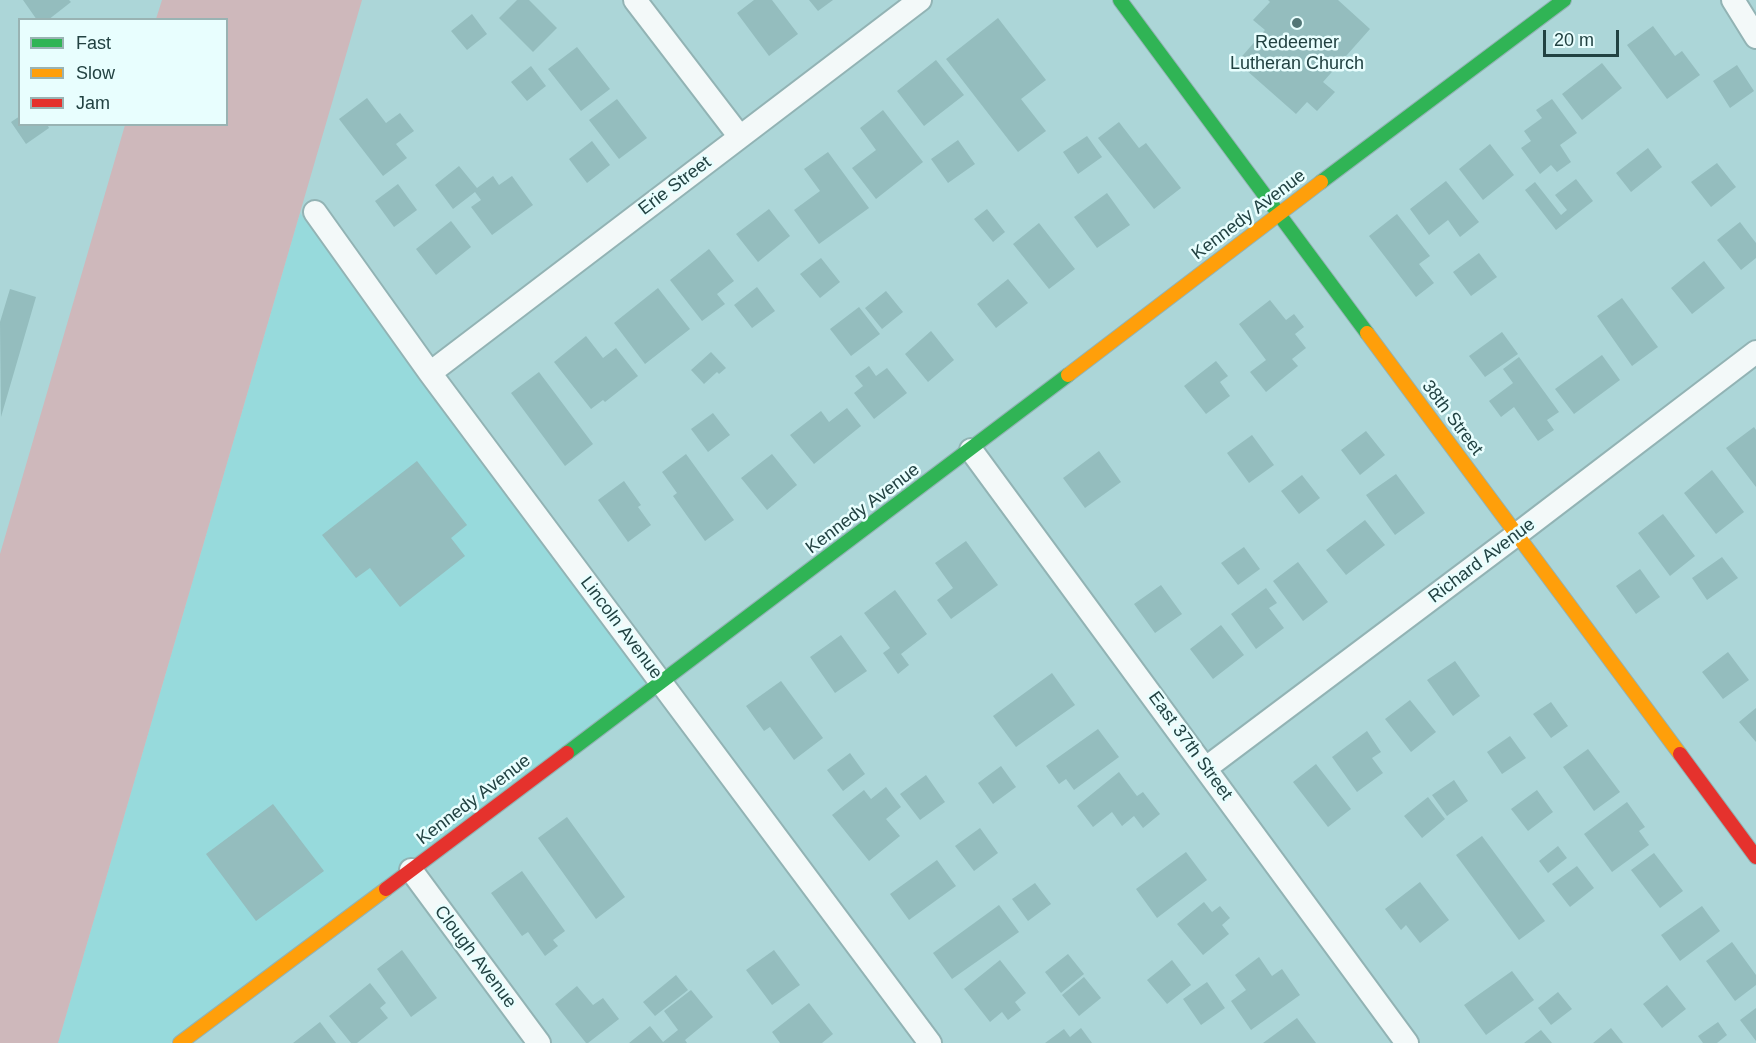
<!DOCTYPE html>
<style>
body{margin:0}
#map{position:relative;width:1756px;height:1043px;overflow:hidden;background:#acd6d8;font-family:Helvetica,sans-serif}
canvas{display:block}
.legend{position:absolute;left:18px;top:18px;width:210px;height:108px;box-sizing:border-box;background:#e8fefe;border:2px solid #99b3b3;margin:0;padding:8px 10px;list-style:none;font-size:18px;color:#224242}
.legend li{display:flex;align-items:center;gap:12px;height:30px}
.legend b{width:30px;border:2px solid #99b3b3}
.scale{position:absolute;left:1543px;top:30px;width:76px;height:27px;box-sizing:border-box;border:3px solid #224242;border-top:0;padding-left:8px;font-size:18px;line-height:21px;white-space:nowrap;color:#224242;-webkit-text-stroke:4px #e8fefe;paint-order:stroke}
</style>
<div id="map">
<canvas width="1756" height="1043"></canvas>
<ul class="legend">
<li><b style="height:8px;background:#30b455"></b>Fast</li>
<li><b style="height:8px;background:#ff9f0a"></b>Slow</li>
<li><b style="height:8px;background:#e5322d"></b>Jam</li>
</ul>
<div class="scale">20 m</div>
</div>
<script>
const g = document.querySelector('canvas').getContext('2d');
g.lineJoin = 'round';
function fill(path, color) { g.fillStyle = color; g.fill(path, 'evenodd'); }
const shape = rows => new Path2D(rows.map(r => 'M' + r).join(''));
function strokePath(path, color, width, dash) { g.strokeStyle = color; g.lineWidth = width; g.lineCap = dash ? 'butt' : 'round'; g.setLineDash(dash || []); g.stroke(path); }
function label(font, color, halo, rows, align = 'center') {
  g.font = font + ' Helvetica,sans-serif'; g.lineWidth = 5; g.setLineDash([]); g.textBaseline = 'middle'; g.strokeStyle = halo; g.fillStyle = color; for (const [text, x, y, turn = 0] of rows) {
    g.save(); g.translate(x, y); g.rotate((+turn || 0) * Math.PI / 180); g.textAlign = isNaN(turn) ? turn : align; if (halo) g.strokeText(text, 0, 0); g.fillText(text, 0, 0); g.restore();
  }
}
fill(shape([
 [300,213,652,683,170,1043,58,1043]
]), '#97dadc');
fill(shape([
 [162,0,362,0,58,1043,0,1043,0,554,125,125,226,124,226,20,156,19]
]), '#ceb8bb');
fill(shape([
 [23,0,69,0,71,2,48,20,37,20],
 [517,0,529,0,557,28,533,52,499,18],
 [754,0,772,0,798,34,769,56,737,13],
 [809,0,833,0,818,11],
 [1268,0,1338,0,1370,29,1323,82,1335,92,1317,111,1307,102,1296,114,1237,62,1265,30,1253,20,1270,2],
 [472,14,487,34,467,50,451,31],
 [998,18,1046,80,1021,99,1046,131,1018,152,946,59],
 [1653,26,1675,56,1682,51,1700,75,1667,99,1627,45],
 [577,47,610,89,581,111,548,69],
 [936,60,964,95,924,126,897,91],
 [1602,63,1622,88,1582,120,1562,94],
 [1737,65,1754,91,1730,108,1713,81],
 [531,66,546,86,527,101,511,82],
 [367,98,386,123,400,113,414,131,396,144,407,158,383,176,339,119],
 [617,99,647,138,619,159,589,120],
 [1552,99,1577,133,1560,145,1571,162,1557,172,1551,165,1540,174,1521,148,1531,141,1524,131,1542,118,1536,110],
 [883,110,923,162,876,199,852,168,876,150,860,128],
 [20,116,20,124,47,124,49,128,26,144,11,122],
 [1119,122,1139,148,1146,143,1181,188,1154,209,1098,138],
 [1087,136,1102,157,1078,174,1063,152],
 [958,140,975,164,948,183,931,159],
 [592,141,610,165,587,183,569,159],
 [1490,144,1514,175,1483,200,1459,169],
 [1648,148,1662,167,1631,192,1616,173],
 [828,152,869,208,819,244,794,210,820,191,804,169],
 [1717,163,1736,187,1711,207,1691,182],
 [459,166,477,188,493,176,499,185,512,176,533,205,492,235,471,207,481,200,475,192,453,209,435,185],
 [1576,179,1593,201,1556,230,1525,190,1535,182,1561,215,1567,210,1555,195],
 [1446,181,1479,222,1460,237,1448,220,1429,235,1410,209],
 [398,184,417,210,394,227,375,201],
 [1107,193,1130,225,1097,248,1074,217],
 [769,209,790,236,758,262,736,234],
 [987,209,1005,232,993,242,974,219],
 [1397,214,1430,256,1419,264,1434,283,1416,297,1369,236],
 [451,221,471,247,436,275,416,249],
 [1740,222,1756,243,1756,258,1741,270,1717,240],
 [1039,223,1075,269,1049,289,1013,244],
 [709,249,734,281,717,294,725,304,702,321,670,280],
 [1479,253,1497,277,1471,296,1453,272],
 [821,258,840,282,820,298,800,274],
 [1704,261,1725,288,1692,314,1671,288],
 [1008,279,1028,303,996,328,977,304],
 [757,287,775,311,752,328,734,305],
 [658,288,690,329,645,364,614,323],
 [10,289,36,297,1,417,0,322],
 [886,291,903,312,882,329,865,308],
 [1622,298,1658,347,1632,366,1597,316],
 [1270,300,1286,320,1294,314,1304,327,1295,334,1306,348,1292,359,1298,366,1266,392,1250,372,1266,360,1239,324],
 [859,307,880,334,851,356,830,329],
 [931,331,954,360,928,382,905,354],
 [1502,332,1518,354,1485,377,1469,356],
 [586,336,603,358,616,348,638,376,605,402,603,400,591,409,554,362],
 [711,352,726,368,719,374,717,372,704,384,691,370],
 [1602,355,1620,380,1574,414,1555,389],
 [1519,357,1559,412,1547,420,1554,430,1538,441,1514,407,1501,417,1489,401,1513,383,1503,369],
 [1216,361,1228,376,1220,382,1230,396,1206,414,1184,386],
 [869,366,876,376,887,368,907,393,874,419,854,393,863,386,855,376],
 [539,372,593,444,565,466,511,393],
 [847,408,861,426,814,464,790,435,821,411,829,422],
 [713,413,730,435,708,452,691,429],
 [1754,427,1756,430,1756,487,1726,448],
 [1366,431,1385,455,1360,475,1341,450],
 [1252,435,1274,465,1249,483,1227,453],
 [1099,451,1121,482,1085,508,1063,478],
 [686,454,734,520,705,541,673,496,677,493,662,472],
 [772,454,797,485,767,510,741,478],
 [417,461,467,525,451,538,465,556,400,607,370,568,356,578,322,535],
 [1712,470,1744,512,1716,534,1684,493],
 [1396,474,1425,513,1395,535,1366,495],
 [1302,475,1320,498,1299,514,1281,491],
 [624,481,641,505,638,507,651,525,628,542,598,500],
 [1663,514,1695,556,1670,576,1638,533],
 [1365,520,1385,545,1346,575,1326,550],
 [966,541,998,585,951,619,937,600,953,588,935,563],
 [1244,547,1260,569,1238,585,1221,563],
 [1722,557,1738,578,1707,600,1692,578],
 [1298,562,1328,602,1303,621,1273,581],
 [1640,569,1660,597,1636,614,1616,586],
 [1161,585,1182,614,1155,633,1134,604],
 [1266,588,1277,603,1269,608,1284,628,1256,649,1231,614],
 [895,590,927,634,901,654,909,665,898,674,883,653,890,648,864,613],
 [1221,625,1244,655,1213,679,1190,649],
 [841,635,867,671,835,693,810,657],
 [1728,652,1749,680,1723,699,1702,672],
 [1455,661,1480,696,1453,716,1427,680],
 [1052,673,1075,705,1016,747,993,716],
 [781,681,823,738,794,760,770,727,764,731,746,706],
 [1410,700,1436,732,1411,752,1385,719],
 [1551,702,1568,726,1551,738,1533,714],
 [1756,708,1756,742,1739,722],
 [1098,729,1119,757,1074,790,1066,779,1059,784,1046,766],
 [1367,731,1381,752,1372,758,1383,773,1357,792,1332,757],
 [1510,736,1526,758,1502,774,1487,752],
 [1588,749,1620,792,1594,811,1563,767],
 [850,753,865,774,843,791,827,770],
 [1316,764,1351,809,1328,827,1293,782],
 [1001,766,1016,787,993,804,978,783],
 [1119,772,1137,796,1143,792,1160,814,1143,828,1134,816,1122,826,1112,812,1093,827,1077,806],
 [926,775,945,802,920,820,900,794],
 [1454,780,1468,801,1447,816,1432,795],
 [886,787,901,807,886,819,900,836,869,861,832,815,864,790,871,799],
 [1537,790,1553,812,1528,831,1511,809],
 [1428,797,1445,819,1422,838,1404,816],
 [1627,802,1645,827,1639,831,1649,845,1612,872,1584,834],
 [273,804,324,871,256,921,206,854],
 [567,817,625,897,596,919,538,838],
 [980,828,998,853,974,871,955,846],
 [1482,836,1545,921,1519,940,1456,855],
 [1558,846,1567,858,1548,873,1539,861],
 [1186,852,1207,880,1157,918,1136,889],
 [1654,853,1683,891,1660,908,1631,870],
 [937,860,956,886,909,920,890,894],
 [1577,866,1594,888,1570,907,1552,884],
 [522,871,565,931,553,940,558,946,545,956,528,932,522,936,491,893],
 [1420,882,1449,920,1420,943,1406,925,1401,930,1385,909],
 [1035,883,1051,904,1028,921,1012,899],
 [1204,902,1212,912,1220,906,1230,918,1222,925,1229,934,1203,955,1177,924],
 [999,905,1019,932,952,979,933,953],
 [1702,906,1720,931,1680,961,1661,935],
 [1732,942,1756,975,1756,985,1735,1001,1706,961],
 [402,950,437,998,411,1017,377,969],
 [774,950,800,985,772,1005,746,970],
 [1068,954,1084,974,1061,993,1045,972],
 [1259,957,1272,976,1282,969,1300,995,1251,1030,1231,1001,1246,990,1235,975],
 [1000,960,1026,993,1015,1002,1021,1010,1008,1020,1002,1012,990,1022,964,989],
 [1172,960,1191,985,1167,1004,1147,980],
 [1512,971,1534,1000,1486,1035,1464,1005],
 [676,975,688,990,655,1016,643,1002],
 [1084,977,1101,998,1079,1016,1062,995],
 [1207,982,1225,1008,1201,1025,1183,999],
 [370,983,386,1003,380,1008,388,1018,357,1043,351,1043,329,1016],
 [1667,985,1686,1009,1662,1028,1643,1004],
 [577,986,593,1005,603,998,619,1019,588,1043,586,1043,555,1004],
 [691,990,713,1017,685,1040,687,1043,629,1043,650,1026,663,1042,678,1030,664,1011],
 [1558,992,1572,1009,1551,1025,1538,1008],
 [809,1003,833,1034,822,1043,780,1043,772,1032],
 [1756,1008,1756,1041,1740,1020],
 [1297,1018,1316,1043,1263,1043],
 [320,1022,336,1043,293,1043],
 [1718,1022,1727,1035,1717,1043,1703,1043,1698,1036],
 [1081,1028,1092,1043,1045,1043,1064,1029,1070,1037],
 [1611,1028,1623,1043,1593,1043],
 [1541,1030,1552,1043,1524,1043]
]), '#94bdbe');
const street = shape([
 [635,0,740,137],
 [1733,0,1756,37],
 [315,212,430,373,930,1043],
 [430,373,920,0],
 [971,450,1407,1043],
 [1206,768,1516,535,1756,352],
 [411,870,539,1043]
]);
const fast = shape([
 [1120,0,1367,333],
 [1321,182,1564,0],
 [567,753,1068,375]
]);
const slow = shape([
 [1367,333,1680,754],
 [1068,375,1321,182],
 [180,1043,386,889]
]);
const jam = shape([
 [1680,754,1756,857],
 [386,889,567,753]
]);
strokePath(street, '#92b3b4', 26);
strokePath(fast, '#92b3b4', 16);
strokePath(slow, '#92b3b4', 16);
strokePath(jam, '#92b3b4', 16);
strokePath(street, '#f3f9f9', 22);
strokePath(fast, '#30b455', 14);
strokePath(slow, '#ff9f0a', 14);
strokePath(jam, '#e5322d', 14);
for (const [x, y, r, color] of [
 [1297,23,6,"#527676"]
]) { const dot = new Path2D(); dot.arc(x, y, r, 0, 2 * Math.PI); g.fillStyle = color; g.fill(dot); strokePath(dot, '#e8fefe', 2); }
label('18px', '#224242', '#e8fefe', [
 ["Redeemer",1297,43],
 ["Lutheran Church",1297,64]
]);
label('18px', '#224242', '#e8fefe', [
 ["Erie Street",675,186,-37],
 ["Kennedy Avenue",1249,215,-37],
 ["38th Street",1452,418,53],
 ["Kennedy Avenue",863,509,-37],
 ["Richard Avenue",1482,561,-37],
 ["Lincoln Avenue",621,628,53],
 ["East 37th Street",1190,746,54],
 ["Kennedy Avenue",474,800,-37],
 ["Clough Avenue",475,957,53]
]);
</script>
